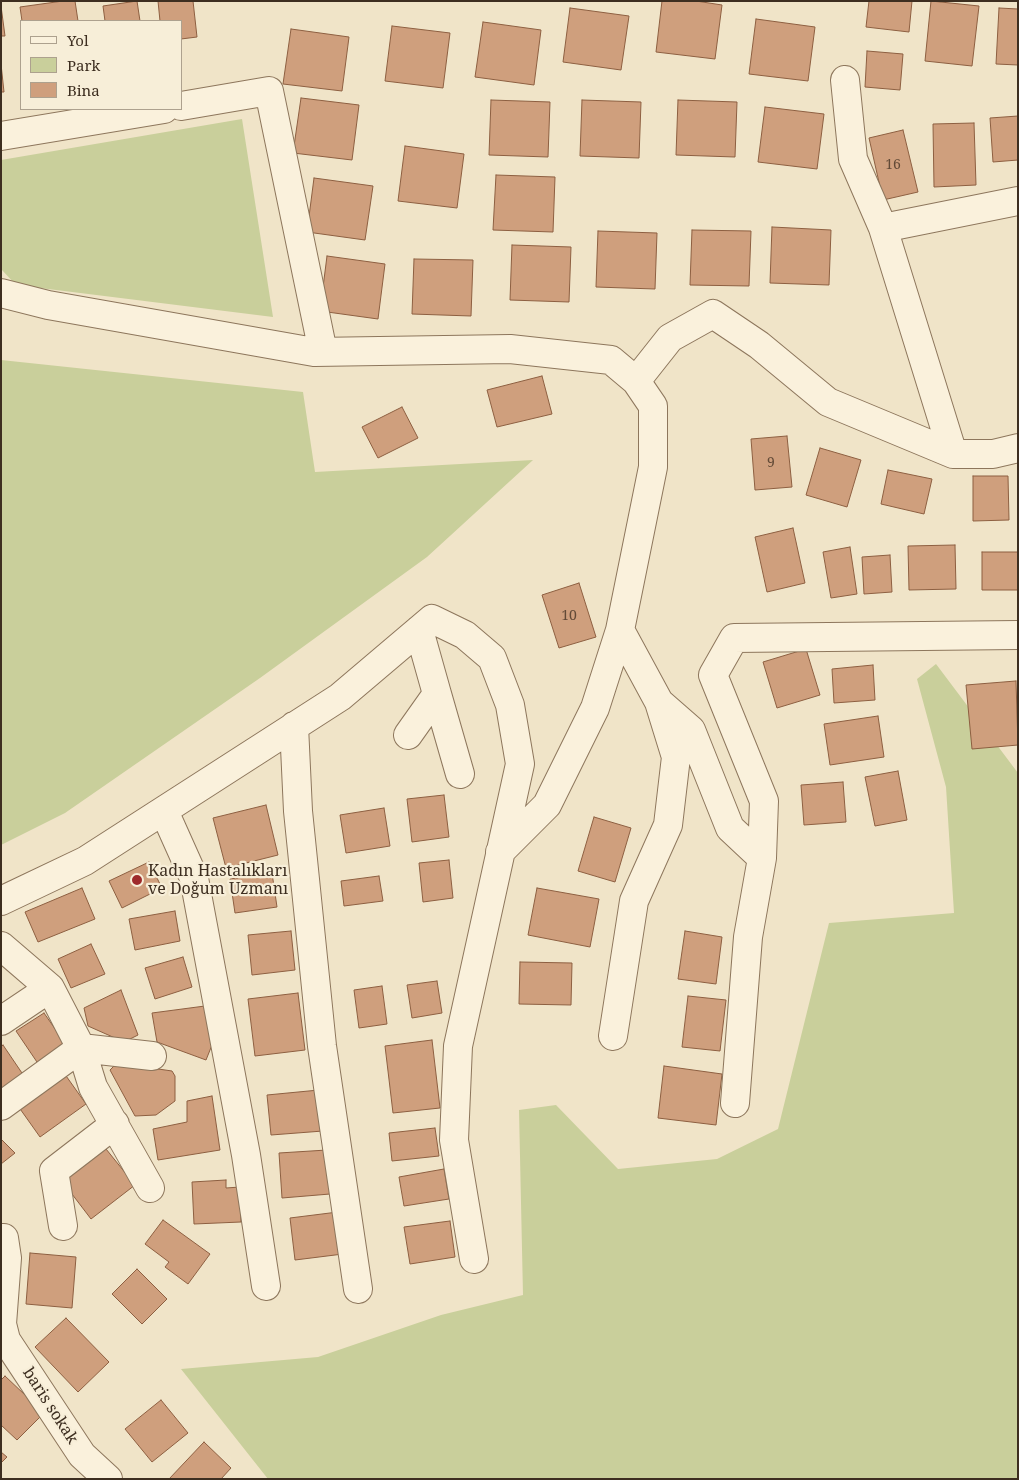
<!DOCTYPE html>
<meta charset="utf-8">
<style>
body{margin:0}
#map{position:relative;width:1019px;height:1480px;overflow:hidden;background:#f0e4c8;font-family:"Noto Serif",serif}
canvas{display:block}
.frame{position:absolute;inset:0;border:2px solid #3d2e20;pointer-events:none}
.legend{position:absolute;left:20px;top:20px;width:162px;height:90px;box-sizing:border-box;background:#f7eed8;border:1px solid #ada18e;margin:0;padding:6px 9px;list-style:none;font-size:15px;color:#3d2e20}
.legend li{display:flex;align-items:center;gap:10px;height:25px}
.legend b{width:25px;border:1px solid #ada18e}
</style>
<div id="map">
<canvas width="1019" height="1480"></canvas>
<div class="frame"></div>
<ul class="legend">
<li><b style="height:6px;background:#faf1dc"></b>Yol</li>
<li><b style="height:14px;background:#c9cf9b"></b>Park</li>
<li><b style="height:14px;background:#cf9f7d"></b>Bina</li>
</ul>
</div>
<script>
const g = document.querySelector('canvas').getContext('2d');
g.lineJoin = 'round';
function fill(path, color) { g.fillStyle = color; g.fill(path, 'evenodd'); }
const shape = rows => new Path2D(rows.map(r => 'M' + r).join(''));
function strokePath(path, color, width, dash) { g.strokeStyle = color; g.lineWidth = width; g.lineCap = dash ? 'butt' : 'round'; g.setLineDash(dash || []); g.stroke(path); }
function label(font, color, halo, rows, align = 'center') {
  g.font = font + ' "Noto Serif",serif'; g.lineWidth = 4.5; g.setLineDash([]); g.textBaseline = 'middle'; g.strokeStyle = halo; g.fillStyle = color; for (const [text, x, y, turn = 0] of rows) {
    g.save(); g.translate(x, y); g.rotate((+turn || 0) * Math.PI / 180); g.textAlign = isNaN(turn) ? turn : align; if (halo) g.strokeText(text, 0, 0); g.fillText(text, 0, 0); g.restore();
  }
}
fill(shape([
 [242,119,273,317,16,285,1,269,1,160],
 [1,360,303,392,315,472,533,460,427,557,260,678,65,813,1,845],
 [936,664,1018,773,1018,1479,268,1479,181,1369,318,1357,441,1315,523,1295,519,1110,556,1105,618,1169,717,1159,778,1129,829,923,954,913,946,787,917,679]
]), '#c9cf9b');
const building = shape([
 [63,1,75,1,78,21,22,21,20,7,63,1],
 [137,1,140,21,105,21,103,6,137,1],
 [158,1,193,1,197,37,181,39,181,21,160,21,158,1],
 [662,1,696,1,722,5,715,59,656,52,662,1],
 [869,1,912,1,909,32,866,27,869,1],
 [931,1,979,6,972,66,925,61,931,1],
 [1,6,5,36,1,36,1,6],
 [570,8,629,16,621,70,563,62,570,8],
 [999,8,1018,9,1018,65,996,64,999,8],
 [756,19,815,27,808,81,749,74,756,19],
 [483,22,541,30,534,85,475,77,483,22],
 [392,26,450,33,443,88,385,81,392,26],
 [291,29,349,37,342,91,283,84,291,29],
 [867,51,903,54,900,90,865,87,867,51],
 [1,64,4,92,1,92,1,64],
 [301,98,359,105,352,160,293,153,301,98],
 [491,100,550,102,548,157,489,155,491,100],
 [582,100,641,102,639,158,580,156,582,100],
 [678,100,737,102,735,157,676,155,678,100],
 [765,107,824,114,817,169,758,162,765,107],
 [1018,116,1018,160,993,162,990,118,1018,116],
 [974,123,976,185,934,187,933,124,974,123],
 [903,130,918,192,883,200,869,138,903,130],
 [405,146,464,154,457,208,398,201,405,146],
 [496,175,555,177,553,232,493,230,496,175],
 [314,178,373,186,365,240,307,232,314,178],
 [772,227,831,230,829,285,770,283,772,227],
 [692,230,751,231,749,286,690,285,692,230],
 [598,231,657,233,655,289,596,287,598,231],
 [512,245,571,247,569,302,510,300,512,245],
 [327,256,385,264,378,319,320,311,327,256],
 [414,259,473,260,471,316,412,314,414,259],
 [542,376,552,414,497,427,487,390,542,376],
 [402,407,418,438,378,458,362,427,402,407],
 [787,436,792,487,755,490,751,439,787,436],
 [820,448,861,460,847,507,806,495,820,448],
 [888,470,932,479,924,514,881,504,888,470],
 [973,476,1008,476,1009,520,973,521,973,476],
 [793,528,805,583,767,592,755,537,793,528],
 [955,545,956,589,909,590,908,546,955,545],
 [850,547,857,594,831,598,823,552,850,547],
 [982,552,1018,552,1018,590,982,590,982,552],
 [890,555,892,592,864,594,862,557,890,555],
 [579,583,596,637,559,648,542,595,579,583],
 [806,649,820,695,777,708,763,662,806,649],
 [873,665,875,700,834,703,832,669,873,665],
 [1016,681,1018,745,972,749,966,685,1016,681],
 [878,716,884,757,830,765,824,724,878,716],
 [898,771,907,820,875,826,865,777,898,771],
 [843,782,846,822,804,825,801,785,843,782],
 [444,795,449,837,412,842,407,799,444,795],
 [266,805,278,855,226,868,213,818,266,805],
 [384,808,390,846,346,853,340,815,384,808],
 [594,817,631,828,615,882,578,871,594,817],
 [449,860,453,898,423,902,419,863,449,860],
 [149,862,162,888,122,908,109,881,149,862],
 [272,873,277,907,235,913,230,879,272,873],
 [379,876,383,901,344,906,341,881,379,876],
 [82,888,95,919,38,942,25,912,82,888],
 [537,888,599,899,590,947,528,935,537,888],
 [175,911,180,941,135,950,129,919,175,911],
 [291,931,295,970,252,975,248,935,291,931],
 [685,931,722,937,716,984,678,979,685,931],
 [91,944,105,974,71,988,58,959,91,944],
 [183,957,192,987,155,999,145,968,183,957],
 [520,962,572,963,571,1005,519,1004,520,962],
 [437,981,442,1013,412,1018,407,985,437,981],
 [382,986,387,1024,359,1028,354,990,382,986],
 [121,990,138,1035,124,1042,88,1026,84,1008,121,990],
 [298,993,305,1050,255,1056,248,999,298,993],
 [688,996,726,1000,720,1051,682,1047,688,996],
 [205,1006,212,1045,206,1060,157,1042,152,1013,205,1006],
 [44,1013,67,1046,39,1065,16,1031,44,1013],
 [432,1040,440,1108,393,1113,385,1046,432,1040],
 [3,1045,24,1076,1,1091,1,1047,3,1045],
 [117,1063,172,1071,175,1076,175,1101,156,1115,135,1116,110,1070,117,1063],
 [664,1066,722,1074,716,1125,658,1118,664,1066],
 [64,1073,86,1104,40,1137,18,1106,64,1073],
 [319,1090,323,1131,271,1135,267,1095,319,1090],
 [212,1096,220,1150,158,1160,153,1129,187,1122,187,1101,212,1096],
 [435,1128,439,1156,392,1161,389,1133,435,1128],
 [1,1139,15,1153,1,1164,1,1139],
 [102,1144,135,1185,91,1219,59,1177,102,1144],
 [327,1150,330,1194,282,1198,279,1153,327,1150],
 [444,1169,449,1199,404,1206,399,1177,444,1169],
 [226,1180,226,1188,240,1187,241,1222,194,1224,192,1182,226,1180],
 [338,1212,343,1254,295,1260,290,1218,338,1212],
 [163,1220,210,1254,188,1284,165,1267,169,1262,145,1244,163,1220],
 [450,1221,455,1257,410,1264,404,1227,450,1221],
 [30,1253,76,1257,72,1308,26,1304,30,1253],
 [137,1269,167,1299,142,1324,112,1294,137,1269],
 [66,1318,109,1362,78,1392,35,1347,66,1318],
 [5,1376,44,1413,17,1440,1,1425,1,1380,5,1376],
 [161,1400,188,1433,152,1462,125,1429,161,1400],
 [204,1442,231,1468,221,1479,169,1479,204,1442],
 [1,1452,7,1457,1,1463,1,1452]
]);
fill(building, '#cf9f7d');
strokePath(building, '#8d5f41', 1);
const minor = shape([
 [845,80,853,159,883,228],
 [181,106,269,91,323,352],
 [1,136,164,109],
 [1,293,48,305,314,352,510,349,611,360,636,381,653,406,653,467,620,630,595,708,547,805,500,852],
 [636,381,670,338,713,314,759,345,828,402,953,454,993,454,1018,448],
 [953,454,883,228,1018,201],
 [437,694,460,774],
 [659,702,691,730,730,828,762,858,748,937,735,1103],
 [294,726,298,811,322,1046,358,1289],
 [408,735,437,694,419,630],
 [164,811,194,878,246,1155,266,1286],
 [762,858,764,801,713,675,734,638,1018,635],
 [1,901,85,861,340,697,432,619,465,635,492,658,510,705,520,764,458,1046,454,1140,474,1259],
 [1,946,50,988,81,1048,93,1087,150,1188],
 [1,1021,50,988],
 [613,1036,634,901,668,825,676,757,659,702,620,630],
 [1,1106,81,1048,152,1056],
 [63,1226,54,1171,115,1124],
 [1,1238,4,1238,7,1258,2,1324,6,1340,82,1455,108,1479]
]);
strokePath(minor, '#8d765c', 30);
strokePath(minor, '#faf1dc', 28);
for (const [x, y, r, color] of [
 [137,880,6,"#9e2a2b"]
]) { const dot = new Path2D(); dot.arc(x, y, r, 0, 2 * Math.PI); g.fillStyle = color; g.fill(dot); strokePath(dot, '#f7eed8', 2); }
label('14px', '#624a37', null, [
 ["16",893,165],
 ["9",771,463],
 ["10",569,616]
]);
label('16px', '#3d2e20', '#f7eed8', [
 ["Kadın Hastalıkları",148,871],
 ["ve Doğum Uzmanı",148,889]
], 'left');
label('16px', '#3d2e20', '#f7eed8', [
 ["baris sokak",50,1406,57]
]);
</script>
